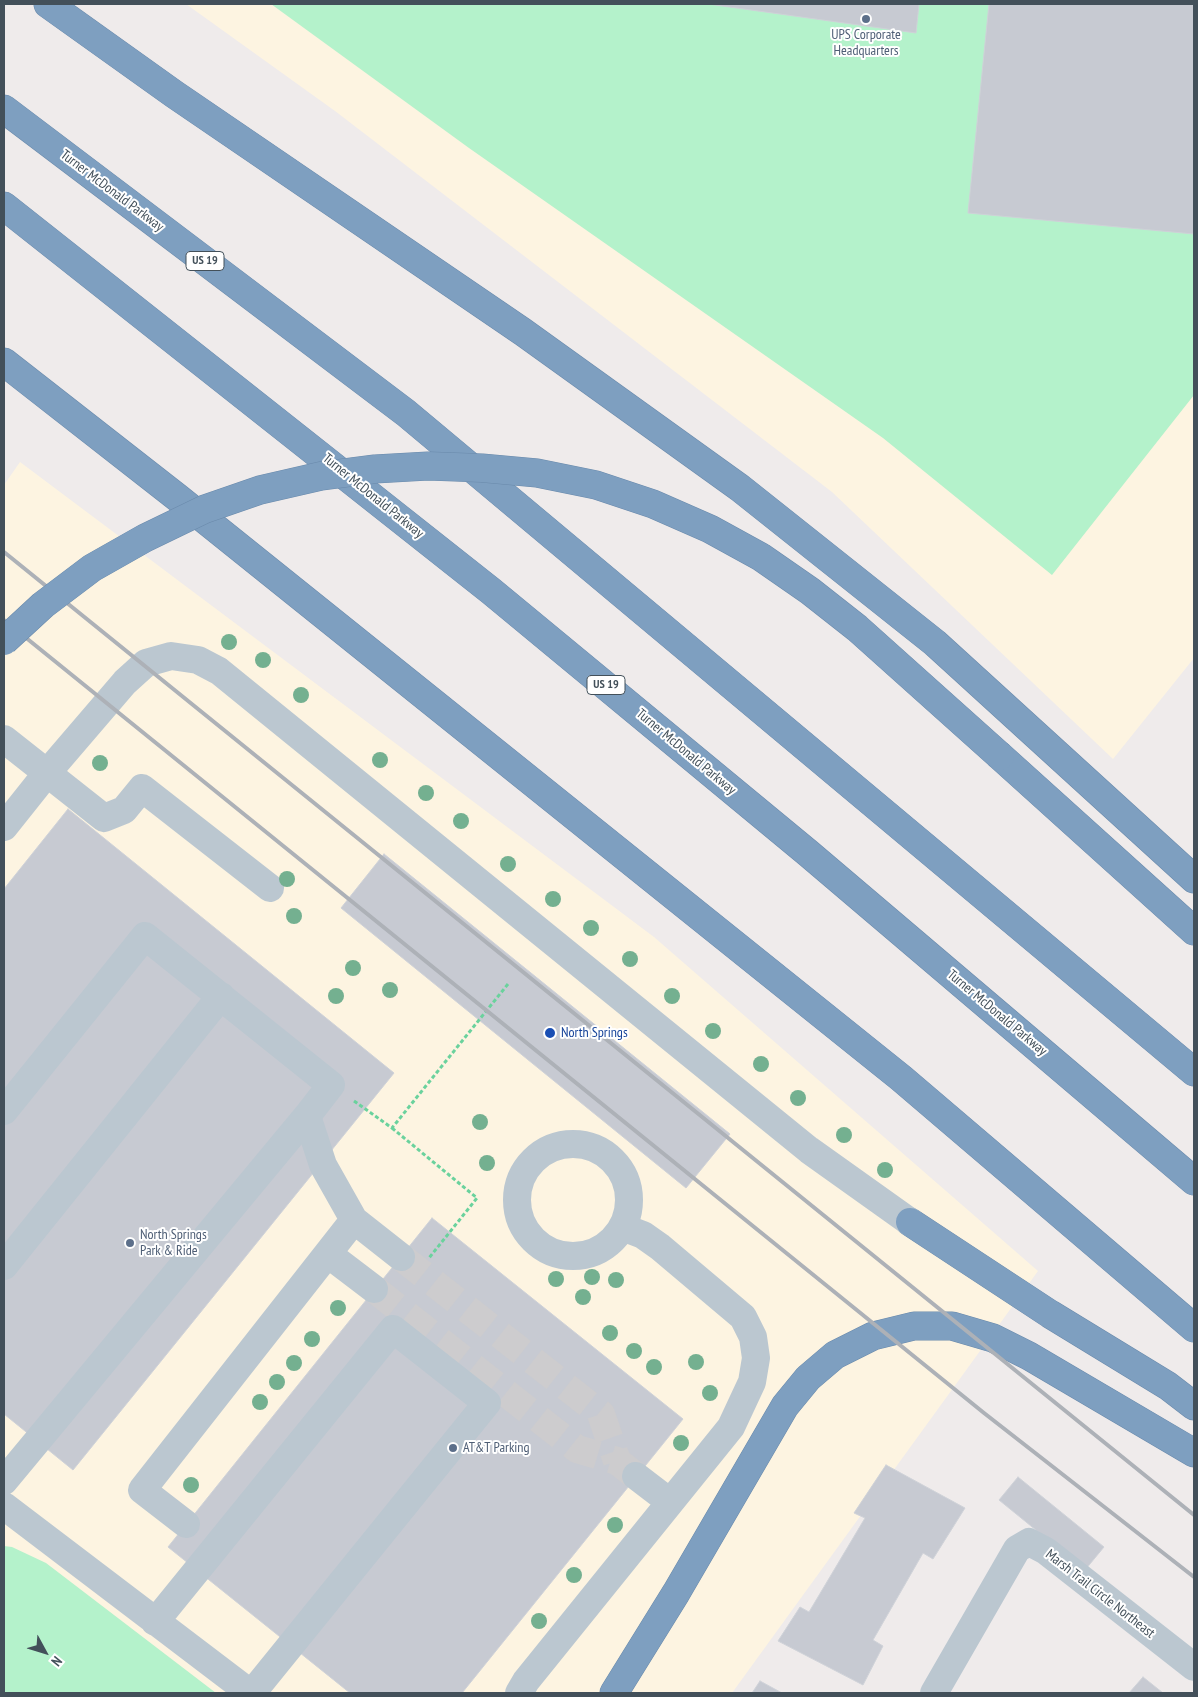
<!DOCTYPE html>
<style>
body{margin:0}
#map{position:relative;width:1198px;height:1697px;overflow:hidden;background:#efebeb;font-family:"PT Sans Narrow",sans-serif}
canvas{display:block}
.frame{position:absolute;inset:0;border:5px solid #43505a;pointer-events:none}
.north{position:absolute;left:20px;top:1627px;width:50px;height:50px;-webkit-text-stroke:4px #fff;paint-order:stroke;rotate:129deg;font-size:14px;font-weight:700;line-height:20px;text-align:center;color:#43505a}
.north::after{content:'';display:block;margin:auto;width:18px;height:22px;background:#43505a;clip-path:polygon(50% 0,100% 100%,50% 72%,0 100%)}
</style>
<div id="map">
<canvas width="1198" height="1697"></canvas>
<div class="frame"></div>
<div class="north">N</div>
</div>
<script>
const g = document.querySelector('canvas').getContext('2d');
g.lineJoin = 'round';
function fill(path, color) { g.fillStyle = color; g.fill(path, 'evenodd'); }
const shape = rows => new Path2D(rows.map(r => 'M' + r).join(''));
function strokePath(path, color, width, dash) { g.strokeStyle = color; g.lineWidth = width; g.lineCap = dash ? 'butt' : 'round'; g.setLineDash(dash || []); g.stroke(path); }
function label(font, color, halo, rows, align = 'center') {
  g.font = font + ' "PT Sans Narrow",sans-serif'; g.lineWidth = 4; g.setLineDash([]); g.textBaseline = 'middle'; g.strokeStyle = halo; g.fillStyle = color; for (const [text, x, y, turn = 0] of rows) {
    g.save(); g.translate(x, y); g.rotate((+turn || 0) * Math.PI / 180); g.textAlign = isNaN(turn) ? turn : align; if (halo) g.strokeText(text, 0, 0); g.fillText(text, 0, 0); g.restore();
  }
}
fill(shape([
 [186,4,1194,4,1194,658,1113,759,832,492,335,111],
 [20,462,654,937,1038,1271,732,1693,4,1693,4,485]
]), '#fdf4e1');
fill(shape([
 [271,4,1194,4,1194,395,1052,575,883,438,469,148],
 [4,1546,12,1547,46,1563,216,1693,4,1693]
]), '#b4f2cb');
const building = shape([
 [708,4,935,4,919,4,916,33,708,4],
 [989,4,1194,4,1194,234,968,213,989,4],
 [68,809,394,1073,73,1470,4,1414,4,889,68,809],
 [384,854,730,1134,686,1188,341,908,384,854],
 [432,1218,683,1419,462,1693,350,1693,168,1547,432,1218],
 [886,1465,965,1508,933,1559,923,1553,873,1640,883,1646,863,1685,778,1641,800,1607,809,1612,865,1518,854,1513,886,1465],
 [1018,1477,1104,1547,1085,1570,999,1500,1018,1477],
 [1143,1677,1163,1693,1129,1693,1143,1677],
 [760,1681,782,1693,752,1693,760,1681]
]);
fill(building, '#c7cad2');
strokePath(building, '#cfd2d8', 1);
strokePath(shape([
 [401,1257,601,1414,617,1461],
 [374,1289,577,1449,617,1461,636,1476]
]), '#cdccce', 28, [28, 14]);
const highway = shape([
 [48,4,174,94,523,332,740,488,935,643,1194,879],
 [4,109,406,413,1194,1072],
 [4,206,491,591,808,853,1194,1181],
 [4,362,178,498,901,1078,1194,1328],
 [1000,756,1194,931],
 [910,1222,1050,1314,1168,1386,1194,1406],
 [614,1693,676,1593,785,1406,808,1378,835,1355,873,1336,914,1326,952,1326,993,1338,1029,1356,1194,1453]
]);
strokePath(highway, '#6a8aab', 29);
strokePath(shape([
 [354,1101,392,1128,508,984],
 [392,1128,477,1198,429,1258]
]), '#6ad29d', 3, [4, 2.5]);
strokePath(shape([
 [4,739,104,818,124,810,142,788,270,888],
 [4,827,47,773,125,682,146,663,171,656,198,660,219,671,809,1150,910,1222],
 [4,1111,145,936,331,1085,307,1116,323,1165,354,1220,401,1257],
 '517 1200a56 56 0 1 1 112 0a56 56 0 1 1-112 0Z',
 [328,1254,374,1289],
 [4,1266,221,996],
 [636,1476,670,1502],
 [4,1481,307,1116],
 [4,1506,250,1693],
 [186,1524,142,1490,354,1220],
 [155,1622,393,1329,487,1403,252,1693],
 [519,1693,526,1681,731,1427,752,1382,756,1358,753,1337,743,1317,660,1247,643,1235,622,1227],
 [934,1693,1017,1549,1029,1542,1046,1551,1194,1667]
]), '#bbc7d0', 28);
strokePath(highway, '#7e9fc0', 28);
strokePath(shape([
 [4,552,1194,1515],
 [4,620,984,1413,1194,1577]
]), '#adb1b7', 4);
const highwayBridge = shape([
 [4,641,43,605,92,568,145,538,205,509,260,490,321,476,375,469,428,466,482,468,537,473,596,485,653,504,710,529,761,557,810,591,857,628,1000,756]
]);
strokePath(highwayBridge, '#6a8aab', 29, []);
strokePath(highwayBridge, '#7e9fc0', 28);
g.fillStyle = '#74b090';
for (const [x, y] of [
 [229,642],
 [263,660],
 [301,695],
 [380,760],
 [100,763],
 [426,793],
 [461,821],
 [508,864],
 [287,879],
 [553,899],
 [294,916],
 [591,928],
 [630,959],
 [353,968],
 [390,990],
 [336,996],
 [672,996],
 [713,1031],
 [761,1064],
 [798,1098],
 [480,1122],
 [844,1135],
 [487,1163],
 [885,1170],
 [592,1277],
 [556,1279],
 [616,1280],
 [583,1297],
 [338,1308],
 [610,1333],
 [312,1339],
 [634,1351],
 [696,1362],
 [294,1363],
 [654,1367],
 [277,1382],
 [710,1393],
 [260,1402],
 [681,1443],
 [191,1485],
 [615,1525],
 [574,1575],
 [539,1621]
]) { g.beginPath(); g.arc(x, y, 8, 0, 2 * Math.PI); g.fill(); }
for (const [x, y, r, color] of [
 [866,19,5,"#5c6f8a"],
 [550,1033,6,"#1a4fb4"],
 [130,1243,5,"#5c6f8a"],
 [453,1448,5,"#5c6f8a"]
]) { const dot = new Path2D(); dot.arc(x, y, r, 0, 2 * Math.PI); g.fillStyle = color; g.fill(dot); strokePath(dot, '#fff', 2); }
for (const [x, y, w] of [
 [205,261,38],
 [606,685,38]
]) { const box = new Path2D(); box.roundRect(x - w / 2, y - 9.5, w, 19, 4); g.fillStyle = '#fff'; g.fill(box); strokePath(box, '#43505a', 1); }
label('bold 12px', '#43505a', null, [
 ["US 19",205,261],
 ["US 19",606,685]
]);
label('14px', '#4e5e75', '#fff', [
 ["UPS Corporate",866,35,"center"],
 ["Headquarters",866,51,"center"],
 ["North Springs",140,1235],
 ["Park & Ride",140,1251],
 ["AT&T Parking",463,1448]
], 'left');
label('14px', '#43505a', '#fff', [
 ["Turner McDonald Parkway",112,191,37],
 ["Turner McDonald Parkway",373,496,39],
 ["Turner McDonald Parkway",686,752,40],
 ["Turner McDonald Parkway",997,1013,40],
 ["Marsh Trail Circle Northeast",1100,1594,38]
]);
label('14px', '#164399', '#fff', [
 ["North Springs",561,1033]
], 'left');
</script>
